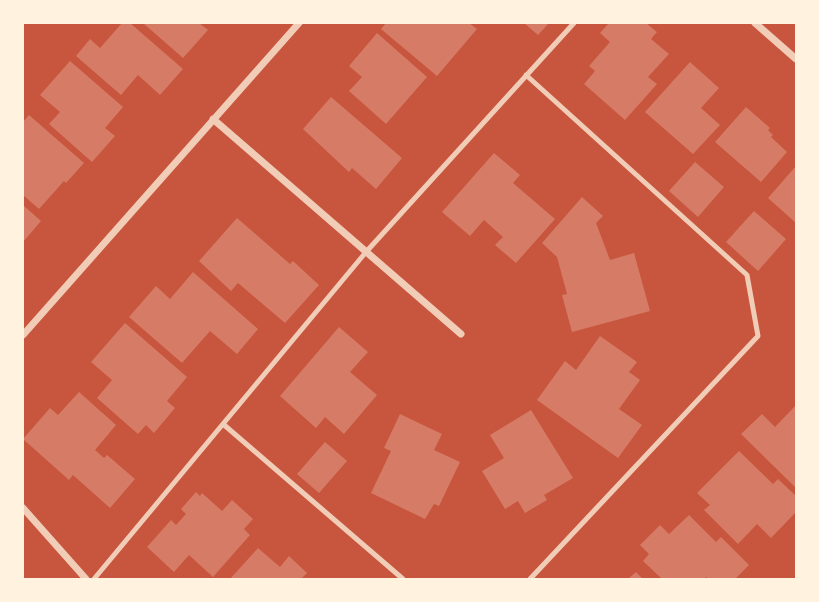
<!DOCTYPE html>
<style>
body{margin:0}
#map{position:relative;width:819px;height:602px;overflow:hidden;background:#c8553d;font-family:"PT Serif",serif}
canvas{display:block}
.frame{position:absolute;inset:0;border:24px solid #fff3e0;pointer-events:none}
</style>
<div id="map">
<canvas width="819" height="602"></canvas>
<div class="frame"></div>
</div>
<script>
const g = document.querySelector('canvas').getContext('2d');
g.lineJoin = 'round';
function fill(path, color) { g.fillStyle = color; g.fill(path, 'evenodd'); }
const shape = rows => new Path2D(rows.map(r => 'M' + r).join(''));
function strokePath(path, color, width, dash) { g.strokeStyle = color; g.lineWidth = width; g.lineCap = dash ? 'butt' : 'round'; g.setLineDash(dash || []); g.stroke(path); }
fill(shape([
 [122,23,130,23,183,69,160,95,138,75,121,95,76,56,90,39,100,48],
 [143,23,199,23,208,30,183,58],
 [386,23,469,23,477,29,437,76,381,29],
 [524,23,549,23,538,35],
 [609,23,646,23,657,32,651,39,669,54,648,77,657,84,625,120,584,84,595,71,589,66,610,42,600,33],
 [377,33,427,77,386,124,349,91,362,77,349,66],
 [70,61,123,107,105,128,115,136,92,162,49,124,60,112,40,95],
 [690,62,719,88,701,108,720,125,693,154,645,112],
 [331,97,402,158,376,189,352,168,349,172,303,129],
 [746,107,770,128,768,130,773,135,771,137,787,152,761,182,715,142],
 [29,115,84,163,66,183,64,181,39,209,23,195,23,122],
 [494,153,520,175,513,183,555,219,516,263,495,245,503,237,484,220,470,236,442,212],
 [695,162,724,187,698,217,669,191],
 [796,166,796,223,768,198],
 [582,197,603,216,596,223,610,260,634,253,650,311,572,332,562,295,567,294,557,257,542,243],
 [23,205,41,221,23,242],
 [754,211,786,239,758,271,726,242],
 [237,218,290,264,293,261,319,285,285,323,238,283,231,291,199,261],
 [193,272,258,329,237,354,210,331,182,363,129,317,156,286,170,299],
 [125,323,187,377,167,401,175,408,154,433,146,425,138,434,97,398,112,380,91,362],
 [339,327,368,352,350,372,377,395,344,434,325,417,316,428,280,396],
 [600,336,637,362,629,372,640,380,619,409,642,425,618,458,537,400,565,361,576,370],
 [79,392,116,425,95,450,104,458,107,455,135,479,110,508,73,475,69,480,23,439,50,408,58,415],
 [796,405,796,488,741,434,762,414,775,427],
 [531,410,573,478,544,495,547,500,525,513,518,501,505,509,482,471,504,458,490,435],
 [400,414,442,434,434,450,460,462,439,506,434,504,425,519,371,493,391,451,384,448],
 [325,442,347,461,319,493,297,474],
 [739,451,773,484,778,479,796,496,796,512,771,538,757,524,738,544,704,510,710,505,697,493],
 [196,492,200,496,202,493,222,511,232,500,253,519,244,529,250,535,213,577,189,555,174,572,147,547,171,520,176,525,186,514,181,509],
 [689,515,716,542,721,537,749,565,735,579,708,579,706,577,704,579,662,579,643,561,649,554,640,545,660,525,669,534],
 [258,548,280,567,289,556,307,573,301,579,230,579],
 [636,572,643,579,628,579]
]), '#d67c66');
strokePath(shape([
 [526,75,747,275,758,336,530,579],
 [223,424,403,579],
 [94,579,366,252,574,23]
]), '#f1ccb7', 5);
strokePath(shape([
 [755,23,796,59],
 [213,119,461,334],
 [23,335,299,23],
 [23,508,86,579]
]), '#f1ccb7', 7);
</script>
